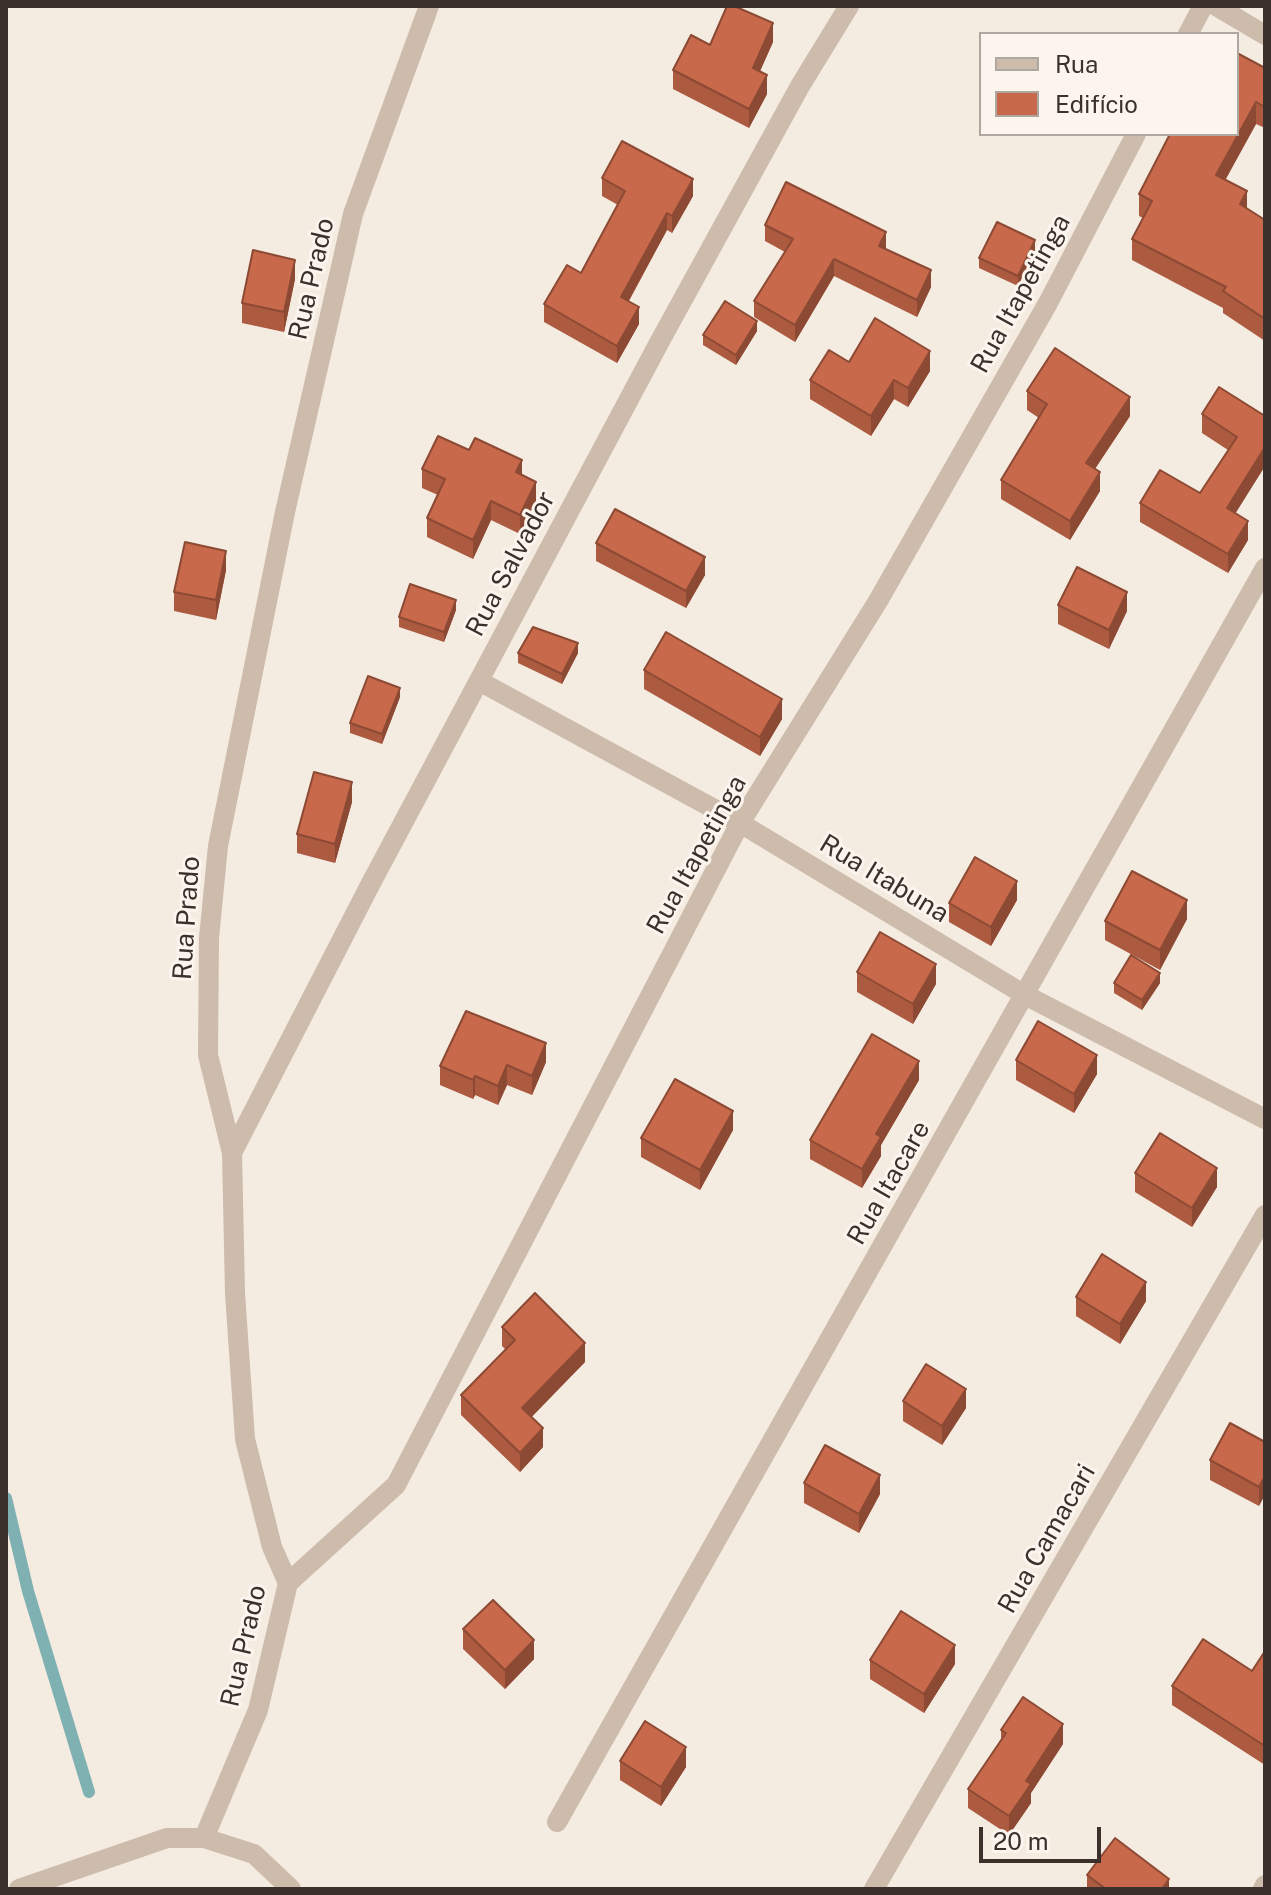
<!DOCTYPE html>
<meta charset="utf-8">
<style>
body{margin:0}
#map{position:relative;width:1271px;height:1895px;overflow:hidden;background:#f4ebe1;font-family:"Public Sans",sans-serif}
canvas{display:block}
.frame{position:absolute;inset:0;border:8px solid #3b302b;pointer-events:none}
.legend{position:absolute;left:979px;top:32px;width:260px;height:104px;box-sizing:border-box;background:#fbf5ee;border:2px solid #aea6a0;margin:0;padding:10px 14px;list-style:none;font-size:24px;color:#3b302b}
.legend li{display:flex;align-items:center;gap:16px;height:40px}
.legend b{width:40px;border:2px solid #aea6a0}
.scale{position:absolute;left:979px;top:1827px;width:122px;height:36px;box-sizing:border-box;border:4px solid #3b302b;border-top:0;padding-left:10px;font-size:24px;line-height:28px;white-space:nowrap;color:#3b302b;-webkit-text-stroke:6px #fbf5ee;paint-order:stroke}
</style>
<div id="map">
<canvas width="1271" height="1895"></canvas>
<div class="frame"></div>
<ul class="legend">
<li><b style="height:10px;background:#cdbbac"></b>Rua</li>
<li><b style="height:22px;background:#c8694b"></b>Edifício</li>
</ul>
<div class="scale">20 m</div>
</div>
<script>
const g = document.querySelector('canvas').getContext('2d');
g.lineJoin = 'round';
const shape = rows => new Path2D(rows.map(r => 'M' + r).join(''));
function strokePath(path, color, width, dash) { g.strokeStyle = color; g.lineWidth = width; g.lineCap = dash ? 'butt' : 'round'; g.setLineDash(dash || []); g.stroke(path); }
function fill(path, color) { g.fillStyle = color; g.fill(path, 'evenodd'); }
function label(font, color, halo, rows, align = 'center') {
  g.font = font + ' "Public Sans",sans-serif'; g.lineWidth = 6; g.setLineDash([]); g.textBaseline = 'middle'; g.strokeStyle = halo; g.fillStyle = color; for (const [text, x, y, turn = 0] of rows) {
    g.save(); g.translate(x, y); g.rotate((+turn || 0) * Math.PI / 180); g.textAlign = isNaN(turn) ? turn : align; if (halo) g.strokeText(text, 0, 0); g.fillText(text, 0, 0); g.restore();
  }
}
strokePath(shape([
 [6,1498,28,1591,89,1792]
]), '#7fb0b2', 12);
strokePath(shape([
 [1216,6,1265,35],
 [1188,34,1203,6],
 [479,681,740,823,1025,995,1265,1119],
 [232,1153,370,885,660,341,800,86,849,6],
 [288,1583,396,1485,740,823,878,601,1048,303,1136,134],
 [557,1822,1265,568],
 [204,1838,258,1710,288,1583,272,1547,245,1439,235,1293,232,1153,208,1055,209,938,218,846,285,512,353,214,429,6],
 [19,1889,167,1838,204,1838,254,1854,291,1889],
 [874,1889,1265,1215],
 [1263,1889,1265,1885]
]), '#cdbbac', 20);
fill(shape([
 [773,42,760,71,767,94,749,128,673,89,673,70,710,45],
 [1265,68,1265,128,1256,124,1225,180,1247,208,1265,220,1265,341,1223,313,1223,308,1132,260,1132,239,1143,218,1139,216,1139,194],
 [602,178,693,196,672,233,667,230,629,301,639,324,617,363,544,322,544,304,581,273,618,205,602,196],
 [765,225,886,249,931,287,917,317,834,276,795,342,754,317,754,301,785,252,765,241],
 [1035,250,1018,286,979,268,979,258],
 [295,279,284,332,242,323,242,303],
 [757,331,736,365,703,345,703,335],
 [849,362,930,371,908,407,894,399,871,436,810,399,810,380],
 [1219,387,1265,466,1235,513,1248,540,1228,573,1140,522,1140,503,1200,493,1228,450,1202,433,1202,414],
 [1027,391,1130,416,1095,469,1100,491,1070,540,1001,499,1001,480,1039,418,1027,410],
 [422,469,522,475,536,501,520,534,491,520,473,559,427,537,427,518,438,495,422,488],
 [596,543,705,575,686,608,596,561],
 [226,570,216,620,174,611,174,592],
 [1058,605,1127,611,1109,649,1058,624],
 [456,610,444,642,399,627,399,617],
 [518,653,578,653,562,684,518,663],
 [644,670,782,719,760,756,644,689],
 [400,697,382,744,350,733,350,723],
 [352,802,335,863,297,853,297,834],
 [1017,900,991,946,949,922,949,903],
 [1187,919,1160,970,1105,940,1105,921],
 [857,972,936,984,913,1024,857,992],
 [1114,983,1160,983,1142,1010,1114,993],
 [1016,1060,1097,1074,1074,1113,1016,1080],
 [546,1062,532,1095,507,1085,498,1105,475,1095,473,1099,440,1085,440,1066],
 [919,1080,881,1145,881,1156,862,1188,810,1159,810,1140],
 [733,1130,700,1190,641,1157,641,1138],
 [1135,1173,1217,1187,1192,1227,1135,1192],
 [1076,1297,1146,1301,1120,1344,1076,1316],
 [502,1327,585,1362,531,1417,543,1447,520,1472,461,1415,461,1395,506,1350,502,1346],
 [903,1401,966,1408,942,1445,903,1421],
 [1265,1442,1259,1506,1210,1480,1210,1460],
 [804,1483,880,1494,859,1533,804,1503],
 [463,1629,534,1659,505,1689,463,1649],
 [1265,1651,1265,1765,1172,1705,1172,1686,1252,1671],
 [870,1660,955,1664,924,1713,870,1679],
 [1001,1730,1063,1744,1031,1793,1031,1803,1009,1835,968,1808,968,1789,1001,1740],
 [620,1761,686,1767,661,1806,620,1780],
 [1087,1875,1169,1889,1087,1889]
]), '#ac5a40');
fill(shape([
 [773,23,773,42,753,87,753,68],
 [767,75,767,94,749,128,749,109],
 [1256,102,1256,124,1216,197,1216,175],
 [693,179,693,196,672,233,672,216],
 [1247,191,1247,213,1240,204],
 [667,213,667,230,621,314,621,297],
 [886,232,886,248,879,262,879,246],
 [1035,240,1035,250,1018,286,1018,276],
 [834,259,834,276,795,342,795,325],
 [295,260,295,279,284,332,284,312],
 [931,270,931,287,917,317,917,300],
 [639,307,639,324,617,363,617,346],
 [757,321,757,331,736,365,736,355],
 [930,351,930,371,908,407,908,388],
 [894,380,894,399,871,436,871,416],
 [1130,397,1130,416,1086,482,1086,463],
 [1265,447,1265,466,1227,527,1227,508],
 [522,460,522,479,516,472],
 [1100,472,1100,491,1070,540,1070,521],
 [536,482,536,501,520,534,520,515],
 [491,501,491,520,473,559,473,540],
 [1248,521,1248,540,1228,573,1228,554],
 [226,551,226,570,216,620,216,600],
 [705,557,705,575,686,608,686,591],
 [1127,592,1127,611,1109,649,1109,630],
 [456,600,456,610,444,642,444,632],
 [578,643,578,653,562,684,562,674],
 [400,688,400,697,382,744,382,734],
 [782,699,782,719,760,756,760,737],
 [352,782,352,802,335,863,335,844],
 [1017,881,1017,900,991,946,991,927],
 [1187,900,1187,919,1160,970,1160,950],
 [936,964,936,984,913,1024,913,1004],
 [1160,973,1160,983,1142,1010,1142,1000],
 [546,1043,546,1062,532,1095,532,1076],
 [1097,1055,1097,1074,1074,1113,1074,1094],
 [919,1061,919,1080,881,1145,881,1156,862,1188,862,1169,876,1134],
 [507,1065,507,1085,498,1105,498,1086],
 [475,1076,475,1095,473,1099,473,1080],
 [733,1111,733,1130,700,1190,700,1170],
 [1217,1168,1217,1187,1192,1227,1192,1208],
 [1146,1282,1146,1301,1120,1344,1120,1324],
 [585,1343,585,1362,522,1427,522,1408],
 [966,1389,966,1408,942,1445,942,1426],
 [543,1428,543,1447,520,1472,520,1453],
 [880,1475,880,1494,859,1533,859,1514],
 [1265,1476,1265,1495,1259,1506,1259,1487],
 [534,1640,534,1659,505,1689,505,1670],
 [955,1645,955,1664,924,1713,924,1694],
 [1063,1724,1063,1744,1031,1793,1031,1803,1009,1835,1009,1816,1026,1781],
 [686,1747,686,1767,661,1806,661,1787],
 [1169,1879,1169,1889,1162,1889]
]), '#8c4a34');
const building = shape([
 [727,6,734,6,773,23,753,68,767,75,749,109,673,70,691,35,710,45,727,6],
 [1237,53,1265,68,1265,107,1256,102,1216,175,1247,191,1240,204,1265,220,1265,319,1223,291,1226,287,1132,239,1152,201,1139,194,1170,134,1237,134,1237,53],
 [622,141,693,179,672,216,667,213,621,297,639,307,617,346,544,304,567,265,581,273,625,191,602,178,622,141],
 [786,182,886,232,879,246,931,270,917,300,834,259,795,325,754,301,793,239,765,225,786,182],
 [997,222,1035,240,1018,276,979,258,997,222],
 [253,250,295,260,284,312,242,303,253,250],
 [725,301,757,321,736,355,703,335,725,301],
 [875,318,930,351,908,388,894,380,871,416,810,380,829,350,849,362,875,318],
 [1055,348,1130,397,1086,463,1100,472,1070,521,1001,480,1047,404,1027,391,1055,348],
 [1219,387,1265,416,1265,447,1227,508,1248,521,1228,554,1140,503,1160,470,1200,493,1237,437,1202,414,1219,387],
 [438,436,469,450,475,438,522,460,516,472,536,482,520,515,491,501,473,540,427,518,445,479,422,469,438,436],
 [615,509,705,557,686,591,596,543,615,509],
 [185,542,226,551,216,600,174,592,185,542],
 [1077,567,1127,592,1109,630,1058,605,1077,567],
 [410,584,456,600,444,632,399,617,410,584],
 [533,627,578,643,562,674,518,653,533,627],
 [666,632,782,699,760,737,644,670,666,632],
 [368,676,400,688,382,734,350,723,368,676],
 [314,772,352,782,335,844,297,834,314,772],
 [975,857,1017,881,991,927,949,903,975,857],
 [1132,871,1187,900,1160,950,1105,921,1132,871],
 [880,932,936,964,913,1004,857,972,880,932],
 [1131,955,1160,973,1142,1000,1114,983,1131,955],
 [466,1011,546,1043,532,1076,507,1065,498,1086,475,1076,473,1080,440,1066,466,1011],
 [1038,1021,1097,1055,1074,1094,1016,1060,1038,1021],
 [872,1034,919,1061,876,1134,881,1137,862,1169,810,1140,872,1034],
 [675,1079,733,1111,700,1170,641,1138,675,1079],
 [1160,1133,1217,1168,1192,1208,1135,1173,1160,1133],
 [1102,1254,1146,1282,1120,1324,1076,1297,1102,1254],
 [535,1293,585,1343,522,1408,543,1428,520,1453,461,1395,515,1340,502,1327,535,1293],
 [926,1364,966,1389,942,1426,903,1401,926,1364],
 [1230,1423,1265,1442,1265,1476,1259,1487,1210,1460,1230,1423],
 [825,1445,880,1475,859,1514,804,1483,825,1445],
 [493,1600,534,1640,505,1670,463,1629,493,1600],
 [901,1611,955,1645,924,1694,870,1660,901,1611],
 [1203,1639,1252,1671,1265,1651,1265,1746,1172,1686,1203,1639],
 [1023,1697,1063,1724,1026,1781,1031,1784,1009,1816,968,1789,1006,1733,1001,1730,1023,1697],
 [645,1721,686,1747,661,1787,620,1761,645,1721],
 [1115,1838,1169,1879,1162,1889,1106,1889,1087,1875,1115,1838]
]);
fill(building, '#c8694b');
strokePath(building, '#8c4a34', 2);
label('26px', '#3b302b', '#fbf5ee', [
 ["Rua Prado",312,279,-77],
 ["Rua Itapetinga",1021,294,-61],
 ["Rua Salvador",511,564,-62],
 ["Rua Itapetinga",697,855,-61],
 ["Rua Itabuna",884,879,31],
 ["Rua Prado",187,918,-86],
 ["Rua Itacare",889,1183,-60],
 ["Rua Camacari",1047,1539,-60],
 ["Rua Prado",244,1646,-77]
]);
</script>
